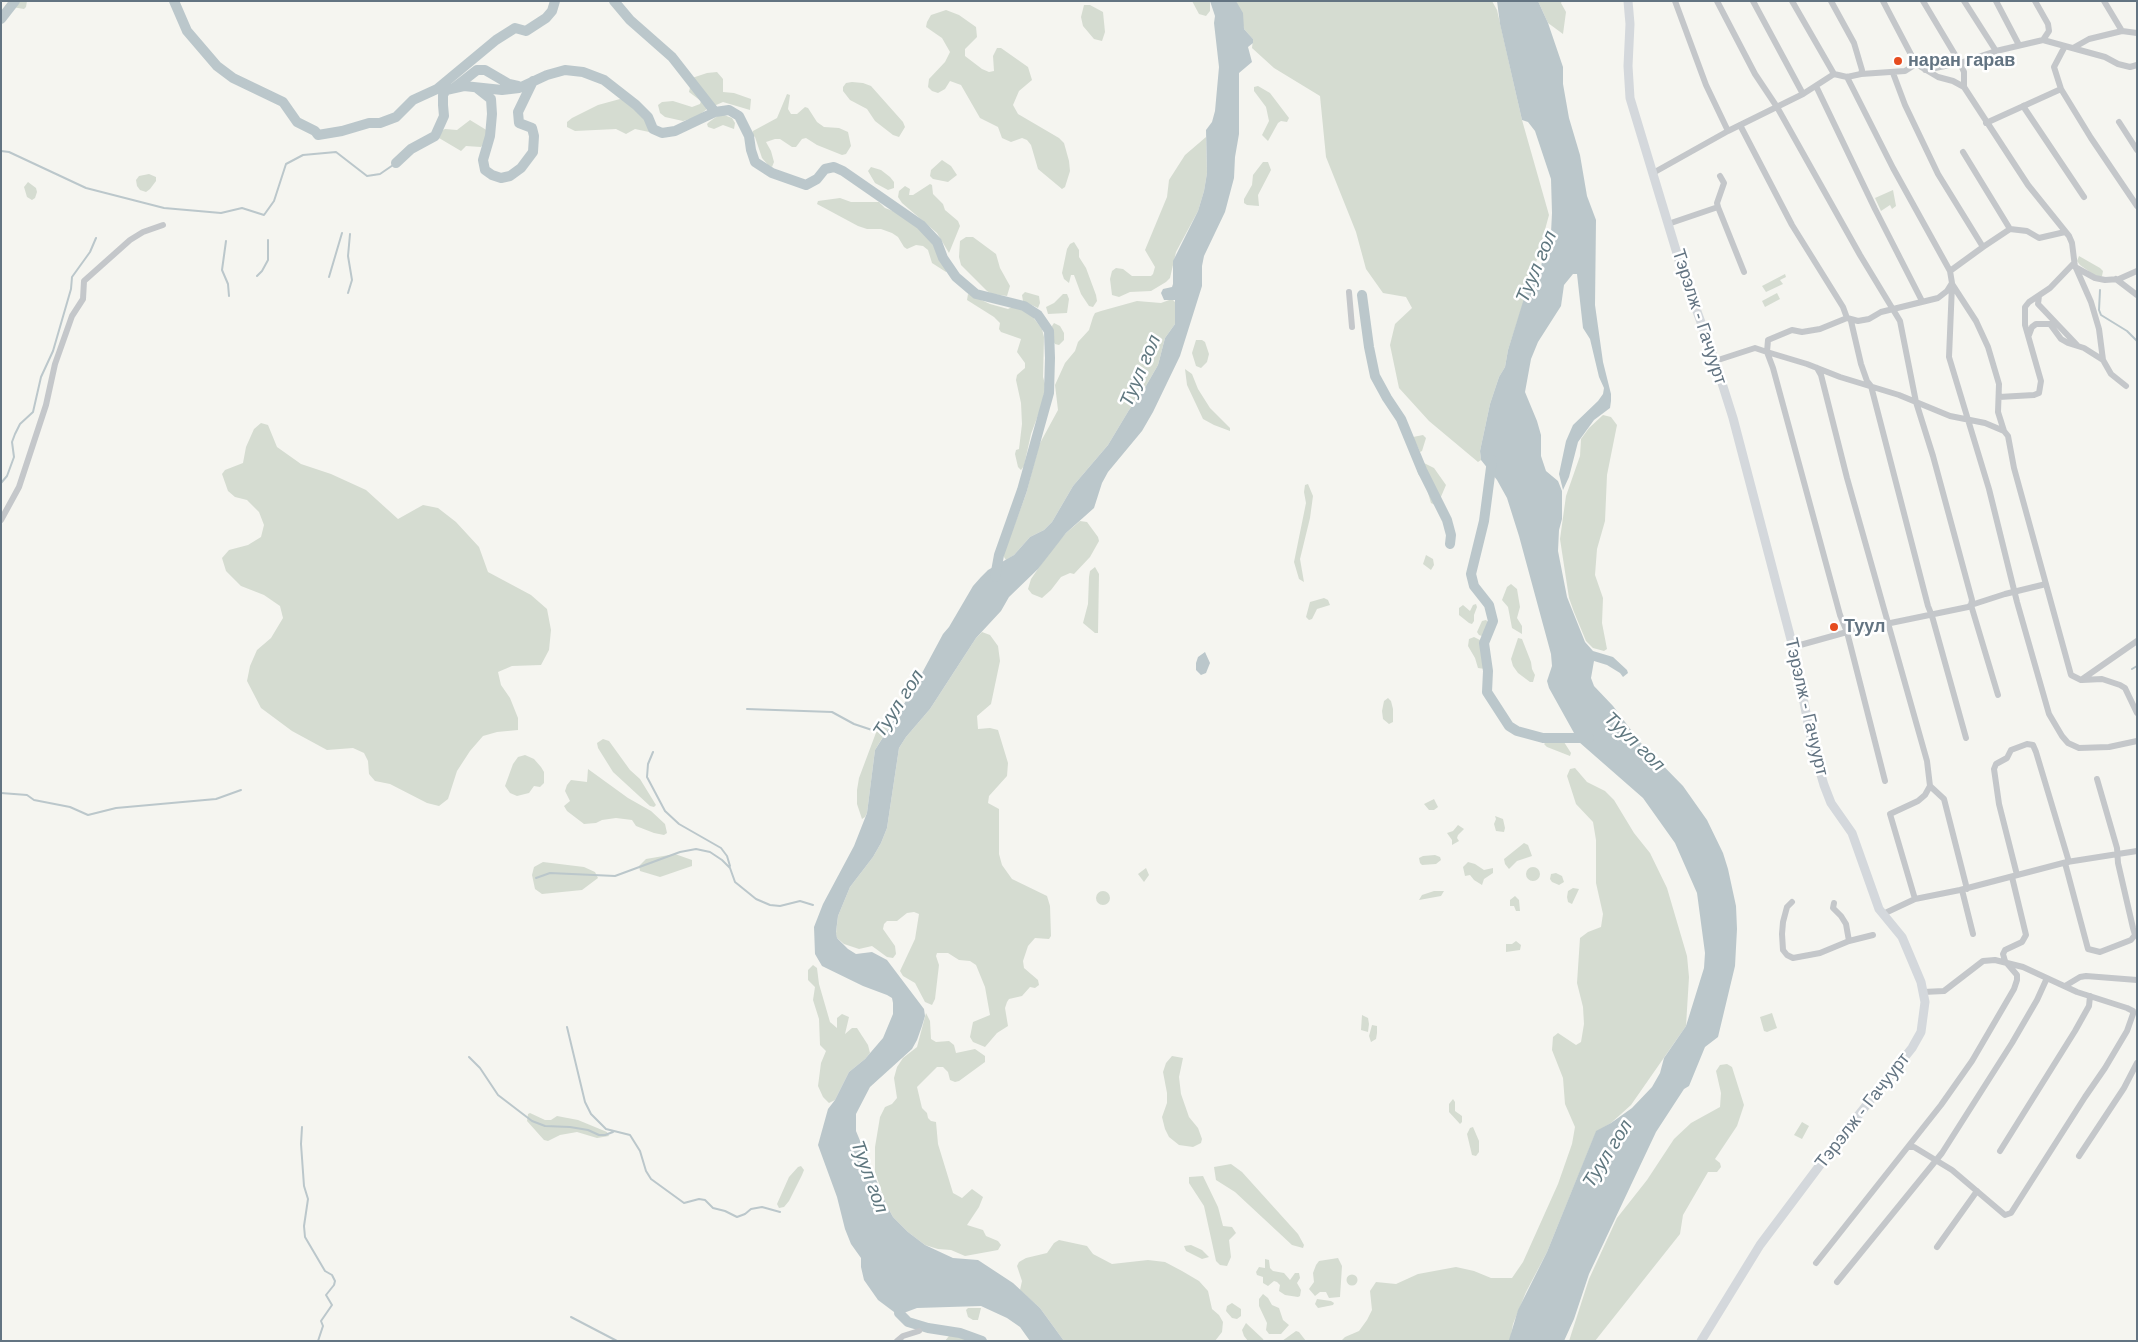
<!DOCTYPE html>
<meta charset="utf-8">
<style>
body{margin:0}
#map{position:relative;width:2138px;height:1342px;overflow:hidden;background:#f5f5f0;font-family:Arial,sans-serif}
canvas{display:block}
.frame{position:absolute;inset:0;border:2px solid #637482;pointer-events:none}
</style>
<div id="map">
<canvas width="2138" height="1342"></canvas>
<div class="frame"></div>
</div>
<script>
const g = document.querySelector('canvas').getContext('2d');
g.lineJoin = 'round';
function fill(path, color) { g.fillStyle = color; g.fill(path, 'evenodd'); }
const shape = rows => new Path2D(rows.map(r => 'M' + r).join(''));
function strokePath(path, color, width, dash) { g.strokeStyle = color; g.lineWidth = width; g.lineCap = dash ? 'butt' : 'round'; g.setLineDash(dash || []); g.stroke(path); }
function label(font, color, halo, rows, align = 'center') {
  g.font = font + ' Arial,sans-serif'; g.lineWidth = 5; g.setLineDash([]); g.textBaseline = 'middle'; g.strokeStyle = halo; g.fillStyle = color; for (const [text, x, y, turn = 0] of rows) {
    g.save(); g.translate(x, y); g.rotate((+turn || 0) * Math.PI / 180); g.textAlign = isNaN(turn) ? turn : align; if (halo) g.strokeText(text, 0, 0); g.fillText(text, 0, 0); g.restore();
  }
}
fill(shape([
 [15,1,27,1,26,7,24,9,12,7],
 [1192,1,1210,1,1210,11,1206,16,1199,14],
 [1236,1,1492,1,1497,10,1522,120,1549,215,1534,270,1508,350,1505,367,1499,377,1490,404,1480,451,1481,460,1478,462,1429,421,1399,388,1390,345,1395,324,1412,308,1406,297,1383,293,1366,269,1356,232,1326,157,1320,96,1274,68,1252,48,1253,39,1244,29],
 [1538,1,1562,1,1561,3,1566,12,1563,34,1548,23],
 [1084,5,1090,5,1103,12,1105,32,1102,41,1094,39,1083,26,1081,17],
 [946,10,959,15,976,27,977,37,965,49,965,56,982,69,989,72,994,71,993,56,997,48,1001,48,1028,67,1032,80,1019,91,1013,105,1018,114,1059,138,1064,143,1069,161,1070,171,1065,187,1062,189,1038,169,1031,145,1027,140,1022,138,1011,142,1002,138,998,127,980,118,961,85,950,81,945,89,938,93,932,91,928,87,929,79,945,62,950,52,942,38,926,27,927,22,931,15],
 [717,72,723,79,723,92,734,93,751,99,750,110,723,102,707,109,697,117,683,121,665,117,660,113,658,105,662,102,673,101,692,107,700,104,701,101,689,92,692,78,707,73],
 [852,82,863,83,871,86,903,122,905,127,899,137,893,135,875,121,867,109,850,100,843,91,843,87,846,83],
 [1258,86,1270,93,1289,118,1287,122,1281,121,1278,123,1268,141,1262,135,1269,121,1266,107,1254,91,1254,87],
 [787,94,790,95,788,109,791,114,797,114,805,107,808,108,817,122,824,127,839,128,848,132,851,146,846,154,842,155,817,145,806,138,802,139,796,147,792,147,780,139,775,139,766,142,771,151,774,162,772,167,768,165,762,158,755,137,752,135,753,131,777,118],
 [620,99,628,101,645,117,650,127,649,132,635,129,626,134,616,129,575,131,567,127,567,122,572,118,598,105],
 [719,115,724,115,732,118,735,123,734,129,723,125,714,129,708,127,707,124,709,122],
 [470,120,488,131,487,139,481,147,466,146,461,151,439,138,441,131,445,129,457,130],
 [1206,137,1207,173,1204,191,1198,211,1176,252,1170,278,1166,282,1151,291,1130,292,1119,297,1112,295,1110,279,1112,271,1116,268,1123,269,1132,276,1151,276,1153,274,1155,267,1145,250,1167,197,1169,180,1185,155],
 [942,160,951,166,957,175,948,182,933,179,930,176,931,170],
 [1263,162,1268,162,1271,170,1258,195,1259,206,1247,205,1244,203,1244,199,1252,185,1253,175],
 [871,167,881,170,890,177,894,182,894,188,888,190,875,183,868,171],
 [149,174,156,177,156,181,150,189,146,192,140,190,137,186,136,180,139,176],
 [28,182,36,188,37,192,35,198,32,200,27,197,24,187],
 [930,184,932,185,933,194,943,204,945,210,958,221,960,226,949,253,937,233,902,203,898,197,899,191,905,186,910,189,909,195,913,195],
 [1893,190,1896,206,1892,209,1890,205,1881,211,1875,198],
 [840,198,851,202,879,202,885,208,901,214,931,239,948,270,946,272,932,263,928,250,923,246,916,245,907,249,904,247,898,237,892,233,881,229,867,229,858,226,817,204,818,201],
 [966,237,973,237,996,254,1000,268,1010,286,1007,296,992,294,987,291,961,265,959,257,960,241],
 [1074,242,1079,250,1079,257,1086,268,1096,295,1097,301,1093,307,1089,306,1081,294,1074,275,1071,275,1069,283,1064,279,1062,273,1067,249,1070,244],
 [2079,256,2100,268,2103,271,2102,276,2100,278,2094,275,2080,265,2077,261],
 [1785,274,1786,277,1780,280,1783,284,1766,292,1762,286],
 [1025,292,1039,296,1040,303,1038,308,1023,301,1022,295],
 [1777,293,1780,299,1765,307,1762,301],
 [968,294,990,304,1008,309,1012,307,1022,309,1030,313,1042,329,1044,337,1043,377,1045,384,1043,402,1031,434,1024,466,1021,470,1018,467,1015,454,1016,450,1019,449,1022,424,1021,403,1016,380,1017,375,1025,368,1025,363,1017,352,1021,339,1001,332,999,329,1000,323,994,317,967,300],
 [1063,294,1067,294,1069,299,1067,313,1048,314,1046,307,1054,303],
 [1172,299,1176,303,1175,324,1165,338,1158,365,1143,391,1129,410,1108,445,1073,486,1052,522,1044,530,1030,537,1014,555,1006,560,1004,557,1004,553,1026,494,1039,445,1058,410,1055,385,1065,363,1075,351,1078,342,1089,330,1093,317,1095,313,1101,311,1137,301,1161,303],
 [1054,323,1060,326,1064,333,1064,340,1059,345,1055,344,1053,341,1052,326],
 [1196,340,1202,340,1205,342,1209,354,1207,362,1201,368,1196,366,1192,353],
 [1185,369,1192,374,1198,389,1210,408,1230,428,1230,431,1214,425,1203,419,1187,385],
 [1603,415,1611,417,1617,425,1607,475,1605,521,1597,549,1595,575,1603,598,1602,623,1607,649,1604,651,1593,648,1586,641,1574,612,1569,598,1560,539,1566,496,1580,456,1581,439,1589,428],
 [261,423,268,425,277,447,301,464,331,474,366,490,398,519,423,505,438,508,456,522,479,547,488,572,531,595,547,609,551,630,549,650,541,665,512,666,498,672,501,685,510,698,518,718,518,730,497,732,483,736,470,751,457,771,448,799,439,806,427,803,390,784,375,781,369,774,368,761,364,753,353,748,327,750,292,731,261,708,247,681,250,666,257,650,271,638,283,618,280,606,264,595,241,586,226,571,222,558,229,550,248,545,261,537,264,525,259,512,247,500,235,497,228,491,222,474,225,470,243,463,246,447,254,429],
 [1423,435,1426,438,1422,451,1420,452,1413,437],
 [1422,462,1434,468,1446,485,1437,506,1431,503,1425,483,1418,474,1417,467],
 [1308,484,1313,496,1310,518,1300,559,1304,582,1299,579,1294,562,1306,503,1304,492,1305,485],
 [1080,521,1087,522,1098,537,1099,541,1090,557,1074,574,1070,573,1061,577,1051,590,1042,598,1032,594,1028,589,1031,579,1051,550,1066,533],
 [1426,555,1433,559,1434,565,1431,570,1423,564],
 [1095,567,1099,574,1098,633,1095,633,1083,623,1088,604,1089,577,1090,571],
 [1511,584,1517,589,1520,607,1517,618,1522,626,1522,634,1512,628,1508,607,1502,600,1507,587],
 [1324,598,1328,600,1330,605,1317,609,1312,619,1309,620,1306,617,1310,602],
 [1476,604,1477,607,1474,615,1474,621,1472,624,1469,623,1459,615,1459,608,1463,605,1470,611,1473,605],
 [1486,620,1489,623,1485,633,1482,636,1479,635,1477,632,1482,621],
 [982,632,990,635,998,646,1000,661,991,704,977,716,978,729,990,728,998,730,1008,763,1007,776,989,796,988,803,999,809,999,854,1002,865,1012,879,1047,896,1050,906,1051,936,1049,939,1035,938,1028,946,1023,961,1024,968,1038,980,1039,985,1035,988,1030,987,1022,996,1009,999,1007,1002,1005,1008,1008,1026,997,1033,985,1047,973,1042,970,1037,973,1022,990,1015,985,987,976,965,970,961,959,960,948,953,937,953,936,956,939,965,935,999,932,1005,925,1002,915,983,903,976,900,971,915,939,919,914,914,912,907,913,897,921,887,921,884,924,883,929,895,946,896,954,893,958,887,957,872,946,859,949,844,944,837,938,836,933,838,916,850,887,873,857,881,843,887,828,899,748,906,737,930,709,976,638],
 [1474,637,1482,641,1485,669,1478,668,1475,658,1468,646,1469,639],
 [1518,638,1522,639,1531,662,1532,669,1535,675,1533,682,1530,682,1518,673,1513,666,1511,659],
 [1388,698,1391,701,1393,709,1393,722,1389,724,1383,719,1382,711,1384,701],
 [887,723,889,727,875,750,867,813,865,817,862,819,857,804,857,790,859,778,877,730],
 [603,739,609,741,630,770,640,779,656,805,654,807,650,806,613,772,598,748,597,743],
 [1548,740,1564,742,1571,753,1570,756,1547,747,1544,744],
 [525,755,534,759,541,767,544,772,544,783,540,787,534,786,529,793,517,796,510,793,505,786,513,764,518,757],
 [1575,768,1587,782,1605,791,1614,800,1634,833,1650,853,1667,888,1687,956,1689,977,1686,1026,1631,1105,1611,1123,1596,1132,1547,1252,1526,1292,1513,1324,1510,1341,1341,1341,1345,1337,1359,1331,1367,1320,1372,1310,1370,1291,1376,1282,1396,1284,1418,1274,1456,1267,1474,1271,1491,1278,1512,1278,1523,1262,1558,1184,1572,1144,1575,1127,1565,1104,1563,1078,1552,1050,1553,1037,1558,1033,1576,1045,1581,1042,1584,1024,1583,1007,1577,983,1580,938,1588,932,1601,927,1603,914,1596,883,1596,840,1593,822,1576,804,1567,776,1570,769],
 [588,769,628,798,651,811,665,824,667,833,664,835,654,833,636,826,632,820,616,818,602,820,596,823,584,824,567,811,564,806,570,801,565,791,567,785,571,780,587,782],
 [1434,799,1438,807,1434,810,1429,810,1424,804],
 [1495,816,1503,819,1505,828,1504,832,1496,831,1494,824,1496,819],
 [1458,825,1464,829,1458,835,1457,838,1459,841,1452,845,1452,840,1447,833,1453,831],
 [1524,843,1528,845,1532,856,1517,861,1509,869,1505,864,1504,859],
 [675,854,692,860,692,866,660,877,640,871,639,866,646,859],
 [1435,855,1440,857,1441,860,1436,864,1422,865,1420,863,1419,858,1423,856],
 [543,862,584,867,595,872,598,878,582,890,542,894,535,889,532,875,534,867],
 [1468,862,1475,864,1484,870,1493,868,1493,873,1484,879,1482,885,1474,880,1470,875,1465,876,1463,867],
 '1526 874a7 7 0 1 1 14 0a7 7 0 1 1-14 0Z',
 [1146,868,1149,875,1144,882,1138,874],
 [1556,873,1562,876,1564,882,1559,885,1552,882,1550,879,1551,874],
 [1573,888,1579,889,1572,904,1568,902,1567,897,1568,891],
 '1096 898a7 7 0 1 1 14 0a7 7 0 1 1-14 0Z',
 [1434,891,1444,891,1441,896,1419,900,1422,895],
 [1515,896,1519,900,1520,911,1516,911,1514,906,1510,906,1510,900],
 [1516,941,1521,945,1520,950,1506,952,1506,944,1512,944],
 [813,965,817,968,819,984,830,1022,837,1028,837,1018,842,1014,849,1017,845,1034,852,1028,857,1028,868,1045,870,1053,865,1059,849,1072,835,1100,829,1103,823,1097,818,1086,821,1063,826,1051,820,1045,819,1019,813,1000,815,987,808,980,808,970],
 [926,1013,930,1021,931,1039,936,1042,949,1041,954,1045,956,1053,975,1049,985,1056,985,1062,959,1081,955,1082,950,1080,948,1072,943,1067,937,1067,917,1087,922,1108,927,1113,928,1118,931,1121,936,1122,938,1144,953,1193,962,1198,972,1189,983,1197,979,1207,967,1225,983,1230,986,1236,998,1241,1001,1245,998,1250,965,1256,951,1250,938,1249,925,1245,908,1232,893,1217,886,1204,875,1172,875,1147,880,1117,885,1107,892,1104,897,1098,894,1078,897,1067,903,1058,917,1047],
 [1772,1013,1777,1028,1767,1032,1764,1031,1760,1017],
 [1362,1015,1368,1018,1369,1024,1368,1032,1361,1030],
 [1372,1025,1377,1026,1377,1033,1376,1039,1371,1042,1369,1036],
 [1172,1056,1183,1058,1179,1077,1181,1094,1189,1117,1198,1128,1202,1139,1201,1143,1193,1147,1179,1145,1169,1137,1165,1129,1162,1117,1167,1103,1167,1093,1163,1072,1166,1063],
 [1727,1064,1732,1067,1744,1105,1737,1126,1715,1159,1720,1163,1721,1167,1717,1172,1708,1172,1683,1215,1680,1234,1595,1341,1569,1341,1589,1279,1617,1218,1647,1180,1674,1139,1691,1123,1720,1107,1721,1093,1716,1071,1720,1065],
 [1453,1099,1455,1102,1455,1111,1462,1116,1462,1122,1460,1124,1449,1112,1449,1104],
 [530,1113,545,1120,551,1120,557,1116,578,1120,607,1132,609,1136,597,1138,577,1132,560,1135,548,1141,544,1140,527,1121,528,1114],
 [1802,1122,1809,1126,1802,1139,1794,1135],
 [1473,1127,1479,1141,1479,1152,1476,1156,1472,1155,1467,1134,1470,1128],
 [1231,1164,1242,1172,1298,1234,1304,1245,1303,1248,1292,1245,1235,1192,1216,1180,1214,1167],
 [801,1166,804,1170,802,1175,789,1201,784,1207,779,1208,777,1204,789,1177,798,1167],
 [1203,1176,1218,1207,1223,1226,1232,1227,1236,1233,1229,1240,1231,1257,1227,1266,1220,1265,1216,1261,1204,1206,1189,1183,1189,1177],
 [1059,1240,1087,1246,1093,1254,1112,1264,1148,1260,1165,1262,1182,1271,1199,1281,1208,1291,1212,1309,1219,1315,1223,1322,1222,1332,1215,1341,1064,1341,1040,1308,1020,1290,1022,1281,1017,1266,1019,1262,1026,1258,1047,1253,1054,1243],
 [1191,1245,1202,1250,1209,1257,1202,1259,1186,1251,1184,1246],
 [1338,1258,1342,1266,1340,1297,1329,1298,1326,1292,1320,1292,1315,1296,1309,1289,1314,1282,1313,1273,1316,1265,1319,1261],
 [1265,1259,1269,1260,1270,1268,1273,1271,1284,1273,1290,1280,1295,1273,1299,1273,1300,1278,1297,1283,1301,1290,1300,1296,1298,1297,1285,1295,1279,1291,1280,1285,1277,1282,1274,1281,1268,1286,1263,1283,1263,1277,1257,1275,1256,1272,1259,1267,1265,1268],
 '1346.5 1280a5.5 5.5 0 1 1 11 0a5.5 5.5 0 1 1-11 0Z',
 [1263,1294,1268,1298,1272,1305,1279,1308,1283,1320,1289,1325,1281,1334,1269,1334,1266,1330,1267,1323,1259,1306,1259,1299],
 [1317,1299,1331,1301,1334,1303,1333,1305,1318,1308,1315,1304],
 [1232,1303,1241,1309,1241,1316,1237,1319,1232,1318,1226,1311,1227,1306],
 [968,1308,981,1308,978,1320,973,1320,968,1317,966,1310],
 [1246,1323,1263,1339,1264,1341,1248,1341,1244,1336,1242,1330],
 [1296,1331,1299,1332,1306,1341,1282,1341],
 [952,1332,963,1335,966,1341,945,1341]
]), '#d5dcd1');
fill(shape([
 [1210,1,1236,1,1243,13,1244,29,1253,39,1253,43,1248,47,1252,62,1239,73,1239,134,1235,157,1234,178,1225,212,1204,256,1202,266,1202,286,1180,356,1153,412,1142,431,1108,472,1102,483,1094,508,1066,533,1038,569,1009,597,1001,611,976,638,930,709,906,737,899,748,887,828,881,843,873,857,850,887,838,916,836,932,837,938,848,949,856,954,872,952,887,960,924,1009,925,1016,922,1026,917,1040,912,1049,870,1087,856,1114,856,1131,887,1206,893,1217,908,1232,925,1245,953,1258,978,1260,1013,1283,1040,1308,1064,1341,1030,1341,1020,1327,1007,1318,981,1306,917,1308,901,1314,894,1312,878,1300,864,1280,861,1267,861,1258,851,1244,845,1229,837,1197,818,1145,828,1109,835,1100,849,1072,865,1059,883,1038,893,1014,893,1003,892,998,887,995,863,986,822,966,815,954,814,927,823,904,854,846,867,813,875,750,914,688,943,634,949,627,973,586,981,577,988,570,1014,555,1030,537,1044,530,1052,522,1073,486,1108,445,1129,410,1143,391,1158,365,1165,338,1175,324,1175,300,1164,300,1161,293,1163,289,1172,287,1173,284,1173,261,1198,211,1204,191,1207,173,1206,130,1212,122,1215,111,1219,67,1214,23,1215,16],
 [1497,1,1538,1,1548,23,1563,67,1563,84,1569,118,1580,155,1587,196,1596,220,1595,305,1603,362,1611,394,1611,401,1610,408,1594,420,1578,442,1569,477,1563,490,1559,474,1566,441,1573,425,1598,401,1603,394,1604,388,1599,377,1590,339,1583,328,1577,274,1573,274,1564,285,1561,306,1538,342,1531,359,1525,392,1537,421,1541,435,1541,456,1546,471,1558,481,1562,491,1562,519,1559,530,1558,551,1567,597,1585,642,1593,651,1613,657,1627,670,1628,673,1623,677,1620,673,1607,665,1594,661,1591,678,1594,686,1613,706,1640,742,1683,786,1707,820,1723,853,1728,869,1736,906,1737,929,1735,966,1718,1037,1705,1047,1689,1086,1684,1089,1656,1132,1589,1274,1574,1319,1564,1341,1509,1340,1518,1310,1547,1252,1596,1131,1611,1123,1632,1108,1652,1087,1660,1073,1664,1058,1686,1026,1704,968,1705,953,1697,893,1675,843,1643,798,1579,742,1549,688,1547,681,1552,666,1551,654,1519,536,1507,498,1497,480,1481,460,1480,451,1490,404,1499,377,1505,367,1508,350,1526,292,1541,268,1544,246,1549,243,1551,233,1552,213,1551,179,1535,131,1528,122,1522,120,1500,24],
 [1205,652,1210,663,1206,673,1201,675,1196,670,1196,663,1198,657]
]), '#bbc7cb');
strokePath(shape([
 [1,151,9,152,86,188,164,208,221,213,242,208,264,215,274,201,286,164,303,155,336,152,367,176,380,174,396,163],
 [226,241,222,270,228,284,229,296],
 [257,276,262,271,268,260,268,240],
 [329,277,342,233],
 [2100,290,2099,310,2101,315,2127,331,2137,341],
 [348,293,352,280,348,256,350,234],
 [1,483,7,476,14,457,12,442,15,434,20,424,33,412,41,377,53,351,71,289,72,277,90,252,96,238],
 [2132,669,2137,666],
 [747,709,832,712,854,724,872,730],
 [653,752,648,764,647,777,665,811,679,824,721,848,727,856,730,866],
 [1,793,27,795,34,800,70,807,88,815,116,808,216,799,241,790],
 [536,878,550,873,615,876,680,852,696,849,710,852,722,860,730,868,735,882,756,899,770,905,780,906,800,901,813,905],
 [567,1027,585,1102,591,1114,606,1129,630,1135,640,1151,646,1171,651,1179,684,1203,699,1199,705,1200,713,1208,725,1211,737,1217,745,1214,751,1209,762,1207,780,1212],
 [469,1057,480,1068,498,1095,532,1121,545,1126,570,1127,588,1130,599,1135,605,1135,613,1132],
 [302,1127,301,1144,304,1186,308,1199,304,1226,305,1237,325,1271,332,1275,335,1281,334,1285,326,1295,332,1305,321,1321,323,1326,318,1341],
 [571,1317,617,1341]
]), '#bbc7cb', 2);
strokePath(shape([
 [174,1,187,31,217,66,233,78,283,102,297,122,315,131,318,135,342,131,369,123,380,123,396,117,413,100,437,89,496,40,515,28,526,31,546,18,552,11,555,1],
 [614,1,630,20,672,57,715,112],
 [1,19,15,1],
 [454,88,477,70,485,70,509,84,518,86],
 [477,88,491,99,492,114,490,136,483,160,485,170,492,175,501,178,510,176,521,168,533,152,534,136,532,128,519,123,518,112,533,81],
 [396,163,411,149,435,136,444,116,443,105,443,95,446,90,464,86,502,90,519,88,547,75,565,70,583,72,604,80,636,105,648,117,653,129,662,133,675,131,715,112,729,110,739,116,749,136,751,150,755,162,772,173,806,185,817,179,825,169,834,167,843,171,921,225,937,242,943,258,956,277,976,294,1024,306,1038,315,1049,331,1050,358,1049,393,1022,490,999,555,995,577],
 [1362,295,1369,347,1375,376,1387,398,1401,419,1422,470,1447,520,1451,535,1450,544],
 [1492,460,1484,521,1471,574,1474,586,1489,605,1493,621,1484,643,1488,671,1487,692,1509,726,1517,731,1543,738,1589,738],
 [899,1313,908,1322,928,1328,960,1333,982,1341]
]), '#bbc7cb', 10);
strokePath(shape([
 [1675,1,1706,85,1728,131],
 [1717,1,1755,74,1777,107,1860,255,1900,321,1916,402,1933,456,1972,600,1971,605,1968,607,1847,632,1793,647],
 [1753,1,1803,94,1834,74],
 [1792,1,1834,74,1847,77,1861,74],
 [1831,1,1854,43,1862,70,1861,74,1905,71,1916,64],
 [1883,1,1916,64,1938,77,1953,81,1964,87,2028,185,2069,236,2072,243,2075,267,2095,278,2105,280,2119,279,2137,271],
 [1923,1,1960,63,1996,51],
 [1964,1,1996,51,2043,40,2105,57,2118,64,2130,67,2137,65],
 [1996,1,2019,45],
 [2035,1,2048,24,2049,31,2043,40],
 [2104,1,2122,31],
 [2073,48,2089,39,2122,31,2137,33],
 [1925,70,1960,63,1964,72,1964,87],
 [1893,73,1905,105,1938,174,1983,247,2010,229,1963,152],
 [1847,77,1893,168,1950,271],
 [1816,86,1875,209,1922,301],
 [2061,89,2054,67,2065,46],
 [2023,106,2084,197],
 [2119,122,2137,150],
 [1986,123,2061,89,2091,138,2137,206],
 [1740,125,1792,225,1843,307,1847,318],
 [1653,173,1728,131,1803,94],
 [1718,207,1717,203,1724,183,1720,176],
 [1668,224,1718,207,1744,272],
 [2010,229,2027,231,2039,238,2065,232],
 [1983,247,1950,271,1952,283,1947,291,1938,298,1881,312,1869,319,1858,321,1847,318,1820,329,1802,332,1792,330,1768,340,1767,352,1807,364,1840,377,1899,395,1950,416,1985,423,2004,431,2008,436,2014,468,2071,675,2081,680,2137,641],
 [2076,268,2091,302,2099,329,2103,360],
 [2116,279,2137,295],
 [1952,284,1976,321,1988,347,1999,384,1998,412,2004,431],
 [1952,285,1949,357,1989,489,2017,602,2049,714,2062,736,2068,743,2079,748,2109,747,2137,741],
 [1349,292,1352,327],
 [2039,296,2038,304,2077,345],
 [1851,321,1861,364,1867,381,1871,386,1928,606,1932,616,1966,738],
 [2029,335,2032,327,2036,324,2050,324,2061,339,2068,343,2084,348,2103,360,2111,374,2126,386],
 [1715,361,1755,348,1767,352,1773,368,1840,615,1847,632,1885,781],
 [1817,368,1821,375,1847,478,1927,761,1930,786,1944,799,1967,889],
 [1999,397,2034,395,2039,393,2041,381,2025,325,2025,307,2029,302,2050,288,2074,263],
 [1,520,19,487,46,405,55,364,72,316,83,299,84,281,130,240,143,232,163,225],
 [2082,680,2102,679,2120,685,2125,688,2137,713],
 [1998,695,1971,605,2005,594,2046,584],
 [2065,863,2088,949,2100,952,2131,940,2135,935,2133,928,2118,863,2117,848,2097,779],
 [2017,875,1999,804,1994,769,1996,764,2007,758,2011,750,2027,744,2033,745,2036,752,2069,862],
 [1962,890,1973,934],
 [1915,899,1890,814,1918,801,1925,795,1930,786],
 [1792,902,1787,907,1783,922,1782,934,1783,950,1787,955,1793,958,1820,953,1849,941,1873,935],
 [1834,903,1833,908,1841,916,1846,924,1849,941],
 [1883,914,1915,899,1960,890,2067,862,2137,851],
 [2065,986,2080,977,2086,976,2137,980],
 [1908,1147,1914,1147,1952,1170,2005,1215,2011,1213,2085,1097,2105,1068,2127,1031,2133,1014,2133,1011,2127,1008,2077,992,2023,967,1995,960,1983,961,1944,991,1923,992],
 [2000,1151,2075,1031,2089,1006,2090,996],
 [2079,1156,2124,1088,2137,1063],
 [1937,1247,1977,1191],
 [1816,1263,1941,1105,1972,1061,2014,989,2017,980,2017,975,2005,961,2003,954,2005,950,2022,942,2026,935,2012,877],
 [1837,1282,1942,1153,2012,1043,2037,1000,2047,978],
 [897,1341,903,1336,919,1331]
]), '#c4c7ca', 6);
strokePath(shape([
 [1628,1,1630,24,1628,66,1630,98,1682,270,1715,361,1733,418,1793,647,1813,748,1824,785,1831,803,1852,833,1879,909,1902,937,1921,982,1925,1002,1921,1032,1912,1048,1841,1137,1760,1245,1701,1341]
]), '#d4d8dc', 9);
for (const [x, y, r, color] of [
 [1898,61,5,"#e64c1f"],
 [1834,627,5,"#e64c1f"]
]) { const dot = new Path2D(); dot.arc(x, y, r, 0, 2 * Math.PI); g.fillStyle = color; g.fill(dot); strokePath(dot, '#fff', 2); }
label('bold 18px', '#637482', '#fff', [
 ["наран гарав",1908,61],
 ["Туул",1844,627]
], 'left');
label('18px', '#637482', '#fff', [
 ["Тэрэлж - Гачуурт",1699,317,72],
 ["Тэрэлж - Гачуурт",1806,707,77],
 ["Тэрэлж - Гачуурт",1863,1111,-52]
]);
label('italic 19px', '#5f777f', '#fff', [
 ["Туул гол",1537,267,-67],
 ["Туул гол",1141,371,-67],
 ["Туул гол",899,704,-57],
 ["Туул гол",1634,742,44],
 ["Туул гол",1608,1154,-58],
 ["Туул гол",869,1177,70]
]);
</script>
